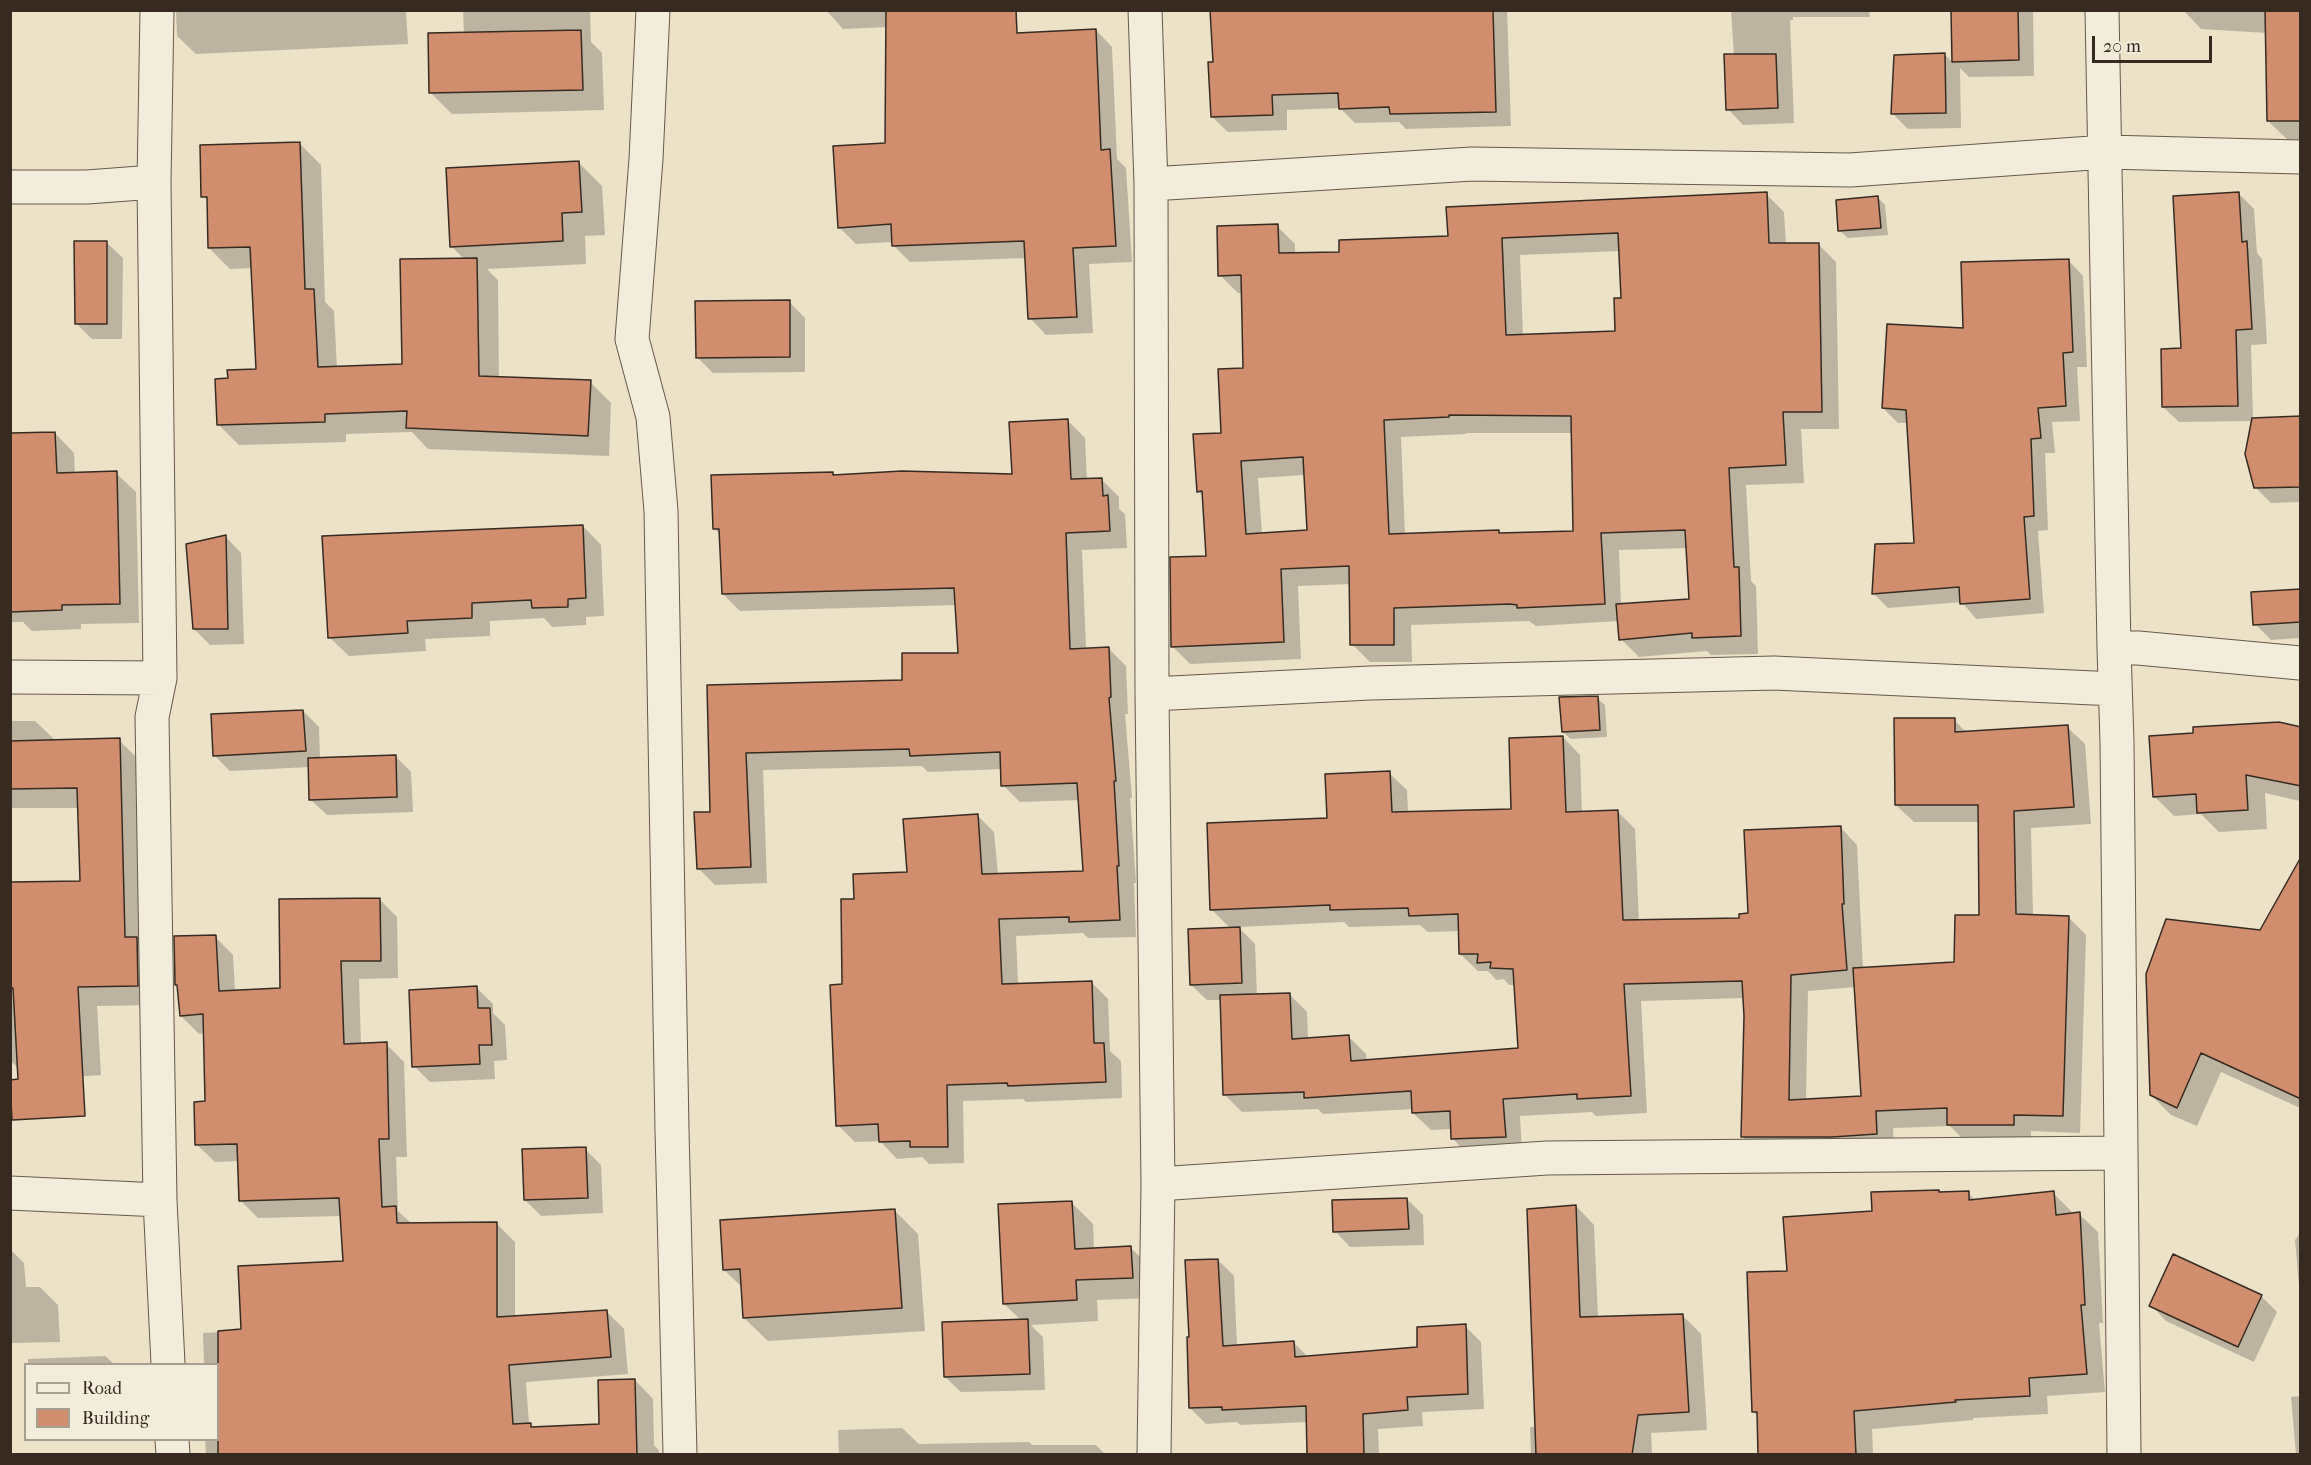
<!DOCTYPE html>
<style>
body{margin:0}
#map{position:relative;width:2311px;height:1465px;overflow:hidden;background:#ebe2c8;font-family:"IM FELL French Canon",serif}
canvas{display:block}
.frame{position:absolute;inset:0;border:12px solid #372b21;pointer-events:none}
.legend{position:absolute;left:24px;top:1363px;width:195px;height:78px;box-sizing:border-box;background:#f2ecdb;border:2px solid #a79f91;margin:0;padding:8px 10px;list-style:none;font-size:18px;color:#372b21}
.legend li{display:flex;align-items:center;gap:12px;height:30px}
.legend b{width:30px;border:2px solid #a79f91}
.scale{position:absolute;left:2092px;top:36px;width:120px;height:27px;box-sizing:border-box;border:3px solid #372b21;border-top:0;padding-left:8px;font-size:18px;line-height:21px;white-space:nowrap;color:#372b21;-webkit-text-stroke:4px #f2ecdb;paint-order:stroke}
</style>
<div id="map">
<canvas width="2311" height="1465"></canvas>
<div class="frame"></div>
<ul class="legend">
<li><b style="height:8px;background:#f2ecdb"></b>Road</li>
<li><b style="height:16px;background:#d18e6f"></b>Building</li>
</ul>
<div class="scale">20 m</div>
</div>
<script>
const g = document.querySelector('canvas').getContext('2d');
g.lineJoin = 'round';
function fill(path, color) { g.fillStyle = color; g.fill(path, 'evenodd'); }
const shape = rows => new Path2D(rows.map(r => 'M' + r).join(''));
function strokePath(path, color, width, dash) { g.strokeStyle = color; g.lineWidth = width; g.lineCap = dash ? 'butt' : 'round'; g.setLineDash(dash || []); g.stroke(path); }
fill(shape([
 [176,10,406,10,408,44,196,54,177,36],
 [463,10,590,10,591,42,602,53,604,110,452,114,431,93,464,34],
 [826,10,992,10,994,35,1096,30,1112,47,1117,159,1126,168,1132,262,1089,264,1093,333,1046,335,1030,318,1027,258,910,262,893,245,893,242,856,244,840,228,886,144,887,27,843,29],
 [1212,10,1507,10,1511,126,1406,129,1399,122,1355,123,1340,108,1287,110,1287,130,1228,132,1212,117,1214,64],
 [1731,10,1869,10,1870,17,1793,17,1793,20,1790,20,1794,123,1743,125,1728,109,1734,56],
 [1952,10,2033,10,2034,76,1969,77,1960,68,1961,128,1908,129,1892,113,1945,55,1954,63],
 [2183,10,2300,10,2300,142,2290,142,2268,121,2267,33,2201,29],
 [300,144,321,165,325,302,334,311,337,368,404,366,465,260,451,246,579,163,602,186,605,235,585,236,586,264,487,269,498,280,499,378,590,382,611,403,609,456,428,449,412,432,346,434,346,442,239,445,218,424,229,380,258,371,252,268,230,269,209,248,209,202,203,196],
 [2238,193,2254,209,2257,253,2262,259,2267,344,2251,345,2253,419,2300,418,2300,502,2271,503,2256,488,2253,421,2179,422,2163,407],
 [1766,194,1784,212,1786,245,1818,244,1836,262,1839,429,1801,429,1804,483,1746,485,1751,581,1756,586,1758,654,1711,655,1707,651,1639,657,1621,639,1619,621,1536,626,1529,621,1411,625,1412,662,1370,662,1352,644,1351,584,1298,586,1301,659,1190,664,1172,646,1207,558,1204,497,1198,491,1223,434,1244,369,1243,293,1238,293,1220,275,1277,226,1295,244,1295,255,1341,254],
 [1620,251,1623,299,1617,333,1523,336,1520,255],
 [1466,433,1572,433,1575,532,1502,535,1499,532,1405,535,1401,437,1466,434],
 [1305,475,1308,532,1262,534,1258,478],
 [1688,548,1690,601,1621,605,1619,550],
 [1877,197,1885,205,1888,235,1848,238,1840,231],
 [107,243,123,258,122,339,92,339,76,323],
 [2069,261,2083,276,2087,367,2077,367,2080,421,2052,422,2055,453,2045,453,2048,530,2038,531,2044,613,1976,619,1962,602,1888,608,1873,593,1915,545,1908,423,1898,423,1883,408,1964,330],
 [789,302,805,318,805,372,713,373,697,357],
 [1068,421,1085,438,1087,480,1102,480,1119,497,1119,509,1125,514,1127,548,1082,550,1086,649,1108,648,1126,666,1128,714,1125,714,1132,798,1130,798,1136,883,1134,883,1136,937,1088,938,1083,933,1016,936,1018,985,1091,982,1108,999,1110,1051,1121,1061,1122,1098,1026,1102,1023,1099,963,1101,964,1163,929,1164,922,1157,897,1159,880,1141,855,1142,838,1125,844,985,855,900,909,874,977,815,994,832,998,875,1085,873,1080,800,1020,802,1003,785,1002,769,928,772,922,766,763,770,767,883,715,885,698,868,711,813,709,686,904,682,959,654,957,605,740,611,723,594,721,535,714,528,832,473,836,477,1013,475],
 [55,433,74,453,75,474,116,473,136,492,139,623,81,624,81,629,32,631,23,622,10,622,10,435],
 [583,526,601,545,604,616,586,617,586,625,552,627,544,618,490,621,490,636,425,639,426,651,349,656,330,638],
 [226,537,241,553,244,644,210,645,194,629],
 [2300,590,2300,638,2271,640,2255,624],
 [1597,698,1605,705,1607,737,1571,739,1563,732],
 [303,711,319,727,320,759,395,756,411,772,413,812,327,815,311,800,309,767,230,771,214,755],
 [1954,720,1967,733,2067,727,2085,744,2091,824,2031,828,2033,916,2069,918,2086,935,2080,1133,2031,1131,2031,1142,1966,1142,1950,1126,1893,1128,1894,1151,1760,1154,1743,1137,1744,998,1641,1001,1647,1113,1596,1116,1592,1112,1520,1116,1522,1153,1470,1156,1453,1139,1452,1129,1431,1130,1413,1113,1413,1109,1323,1114,1318,1109,1242,1112,1224,1094,1222,1000,1207,1000,1191,985,1231,929,1212,910,1389,773,1407,790,1408,813,1513,810,1563,737,1580,755,1582,813,1618,812,1635,829,1639,922,1741,919,1750,915,1840,827,1857,845,1863,969,1955,963,1981,917,1979,822,1914,822,1896,805],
 [1344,922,1349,927,1420,925,1428,932,1460,931,1460,954,1478,971,1488,971,1496,980,1504,979,1509,985,1515,985,1520,1050,1367,1061,1366,1054,1349,1037,1308,1039,1307,1012,1290,995,1257,996,1255,944,1238,927],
 [1856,987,1862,1097,1806,1100,1808,991],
 [10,721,35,721,56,741,119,740,139,760,157,1005,97,1006,101,1075,30,1080,10,1060,10,883,81,883,79,808,10,808],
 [2300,728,2300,801,2265,793,2267,829,2219,832,2201,814,2174,816,2154,796],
 [2300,869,2300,1108,2221,1072,2197,1126,2171,1115,2151,1095],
 [379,899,397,917,398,978,359,979,361,1045,386,1044,404,1062,407,1157,396,1157,398,1211,412,1224,497,1224,515,1242,515,1318,606,1311,624,1329,628,1374,526,1382,529,1424,534,1428,600,1425,635,1380,653,1399,654,1445,659,1451,659,1454,206,1454,205,1440,218,1440,218,1364,204,1364,203,1333,242,1331,344,1263,342,1216,258,1218,240,1200,239,1161,215,1162,196,1144,206,1103,205,1033,199,1034,181,1016,215,937,233,955,235,991,281,990],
 [477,988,493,1004,493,1013,505,1025,507,1060,494,1061,495,1079,430,1082,414,1066],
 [585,1149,601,1165,603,1213,541,1216,525,1200],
 [1938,1191,1941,1194,1968,1193,1976,1201,2053,1193,2071,1211,2072,1214,2079,1214,2098,1232,2103,1323,2099,1323,2105,1392,2047,1396,2048,1414,1973,1418,1973,1420,1872,1429,1873,1454,1760,1454,1758,1417,1754,1412,1788,1273,1874,1212],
 [1407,1199,1423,1215,1424,1245,1350,1247,1335,1231],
 [1072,1203,1093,1224,1094,1249,1131,1248,1152,1269,1153,1298,1097,1300,1098,1321,1031,1325,1043,1337,1045,1390,961,1392,945,1377,1022,1321,1004,1304],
 [1576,1206,1594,1225,1598,1318,1682,1315,1701,1334,1707,1430,1651,1433,1652,1454,1531,1454,1530,1427,1536,1427],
 [895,1211,918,1234,925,1331,768,1341,744,1318,742,1287,724,1270],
 [2300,1233,2300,1297,2295,1240],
 [10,1249,24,1263,26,1287,40,1287,58,1305,60,1342,10,1343],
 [2174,1256,2261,1296,2277,1312,2254,1362,2166,1321,2151,1305],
 [1218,1260,1234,1276,1237,1346,1294,1343,1308,1357,1419,1349,1465,1326,1481,1342,1484,1409,1422,1412,1423,1426,1378,1429,1379,1454,1309,1454,1308,1422,1240,1425,1237,1422,1206,1424,1190,1408,1191,1339],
 [105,1356,114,1364,28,1364,28,1359],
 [2300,1396,2300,1454,2296,1454,2291,1397],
 [902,1428,919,1444,1029,1442,1032,1445,1096,1445,1105,1454,839,1454,838,1430]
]), '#0003');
const building = shape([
 [886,10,1016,10,1017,33,1096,29,1101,150,1110,149,1116,246,1073,248,1077,317,1028,319,1024,241,892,246,891,224,838,228,833,146,885,143,886,10],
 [1210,10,1493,10,1496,112,1390,114,1389,107,1339,109,1338,93,1272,95,1273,115,1211,117,1208,62,1213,62,1210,10],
 [1951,10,2018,10,2019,60,1952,62,1951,10],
 [2265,10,2301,10,2301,121,2267,121,2265,10],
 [581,30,583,90,429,93,428,33,581,30],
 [1945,53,1946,113,1891,114,1894,55,1945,53],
 [1724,54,1776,54,1778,108,1726,110,1724,54],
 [300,142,305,289,314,289,318,367,402,364,400,259,477,258,479,376,591,380,588,436,406,428,407,411,325,414,325,422,217,425,215,379,228,378,227,370,256,369,250,247,208,248,207,197,201,197,200,145,300,142],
 [579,161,582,212,562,213,563,241,450,247,446,168,579,161],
 [1767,192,1769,243,1819,243,1822,412,1783,412,1786,465,1729,468,1734,567,1739,567,1741,636,1692,638,1692,633,1619,640,1616,604,1689,599,1685,530,1601,533,1605,604,1517,608,1517,605,1510,604,1394,608,1394,645,1350,645,1349,566,1281,569,1284,642,1171,647,1170,557,1206,556,1202,491,1197,492,1193,434,1221,433,1218,369,1243,368,1241,275,1218,276,1217,226,1278,224,1279,253,1339,252,1339,240,1448,236,1446,207,1767,192],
 [1618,233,1621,298,1614,298,1615,331,1506,335,1502,238,1618,233],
 [1449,415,1571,416,1573,531,1499,533,1499,530,1389,534,1384,420,1449,417,1449,415],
 [1303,457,1307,530,1246,534,1241,461,1303,457],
 [2239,192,2242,242,2247,241,2252,329,2236,330,2238,406,2162,407,2161,349,2181,348,2173,196,2239,192],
 [1878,196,1881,228,1838,231,1836,200,1878,196],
 [74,241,107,241,107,324,75,324,74,241],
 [2069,259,2073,352,2063,353,2066,406,2038,408,2041,438,2031,439,2034,516,2024,517,2030,599,1960,604,1959,587,1872,594,1875,544,1914,543,1906,410,1882,408,1887,324,1963,328,1961,262,2069,259],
 [790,300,790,357,696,358,695,301,790,300],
 [2301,416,2301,487,2254,488,2245,454,2252,418,2301,416],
 [1068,419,1071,479,1102,478,1103,496,1108,495,1110,531,1066,533,1070,649,1109,647,1111,697,1109,698,1116,781,1114,781,1119,866,1117,866,1120,920,1069,922,1069,917,999,919,1002,984,1092,981,1094,1043,1104,1043,1106,1082,1008,1086,1007,1083,947,1085,948,1147,910,1147,910,1141,879,1142,878,1124,836,1126,830,985,842,984,841,899,854,899,853,874,907,872,903,819,978,814,982,874,1083,871,1077,783,1001,786,1000,752,910,756,909,749,746,753,751,867,697,869,694,812,710,812,707,685,902,680,902,653,958,653,954,588,722,594,719,529,713,529,711,475,833,472,833,475,902,471,1012,474,1009,422,1068,419],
 [55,432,57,473,117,471,120,604,62,605,62,610,11,612,10,433,55,432],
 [583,525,586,598,568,599,568,607,532,608,531,600,472,603,472,618,407,621,408,633,328,638,322,536,583,525],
 [226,535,228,629,193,629,186,544,226,535],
 [2301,589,2301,622,2253,625,2251,592,2301,589],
 [1598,696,1600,730,1562,732,1559,697,1598,696],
 [303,710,306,751,213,756,211,714,303,710],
 [1894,718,1955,718,1955,732,2068,725,2074,807,2014,811,2016,914,2069,916,2063,1116,2014,1115,2014,1125,1947,1125,1947,1108,1876,1111,1877,1134,1832,1137,1741,1137,1744,1016,1742,981,1624,984,1631,1096,1577,1099,1577,1094,1503,1099,1506,1137,1451,1139,1450,1111,1412,1113,1411,1091,1304,1098,1304,1092,1223,1095,1220,995,1290,993,1292,1039,1349,1035,1351,1061,1518,1048,1513,969,1490,968,1491,962,1477,963,1478,954,1459,954,1458,914,1409,916,1408,908,1330,910,1330,905,1210,910,1207,823,1327,818,1325,774,1390,771,1392,812,1511,809,1509,738,1563,736,1566,812,1618,810,1623,920,1739,918,1739,914,1748,913,1744,830,1841,826,1844,904,1842,904,1847,970,1791,975,1789,1100,1861,1096,1853,968,1954,962,1955,915,1979,915,1978,805,1895,805,1894,718],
 [2279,722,2301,727,2301,786,2246,775,2248,810,2197,813,2196,794,2153,797,2149,736,2193,733,2193,727,2279,722],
 [120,738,125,937,137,937,138,986,78,987,85,1116,12,1120,10,1080,18,1079,13,988,10,988,10,882,80,881,77,788,10,789,10,741,120,738],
 [396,755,397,797,309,800,308,758,396,755],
 [2301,857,2301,1099,2201,1053,2177,1108,2150,1095,2146,974,2166,919,2260,930,2301,857],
 [380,898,381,961,341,961,344,1044,387,1042,389,1139,379,1139,382,1207,396,1206,397,1223,497,1222,497,1317,607,1310,611,1357,509,1365,513,1424,531,1423,531,1427,599,1424,598,1380,635,1379,637,1455,218,1455,218,1331,241,1329,238,1266,343,1261,339,1198,239,1201,237,1144,195,1145,194,1102,205,1101,203,1014,180,1016,177,985,175,985,174,936,216,935,219,991,280,988,279,899,380,898],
 [1240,927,1242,983,1190,985,1188,929,1240,927],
 [477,986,478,1008,490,1008,492,1045,479,1045,480,1064,412,1067,409,990,477,986],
 [586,1147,588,1198,524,1200,522,1149,586,1147],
 [1939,1190,1939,1192,1969,1191,1969,1200,2054,1191,2056,1215,2080,1212,2085,1305,2081,1305,2087,1374,2029,1378,2030,1396,1955,1400,1956,1402,1854,1411,1856,1455,1758,1455,1757,1412,1752,1412,1747,1272,1787,1271,1783,1217,1872,1211,1871,1192,1939,1190],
 [1407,1198,1409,1229,1333,1232,1332,1200,1407,1198],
 [1072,1201,1075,1249,1131,1246,1133,1278,1076,1280,1077,1300,1003,1304,998,1204,1072,1201],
 [1576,1205,1580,1317,1683,1314,1689,1412,1638,1415,1632,1455,1536,1455,1527,1209,1576,1205],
 [895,1209,902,1308,743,1318,740,1269,723,1270,720,1220,895,1209],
 [2173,1254,2262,1295,2238,1347,2149,1306,2173,1254],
 [1218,1259,1223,1346,1294,1341,1295,1357,1417,1347,1417,1327,1466,1324,1468,1394,1407,1397,1408,1410,1363,1414,1364,1455,1307,1455,1306,1406,1222,1410,1222,1407,1189,1408,1187,1337,1189,1337,1185,1260,1218,1259],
 [1028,1319,1030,1374,944,1377,942,1322,1028,1319]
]);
fill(building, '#d18e6f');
strokePath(building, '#372b21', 1.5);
const minor = shape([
 [157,10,154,182,160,678,152,717,160,1200,168,1364],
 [653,10,646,159,632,339,653,417,661,511,672,1130,680,1454],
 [1145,10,1151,184,1152,694,1158,1184,1154,1454],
 [2102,10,2114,648,2117,742,2124,1454],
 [1151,184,1472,164,1850,170,2106,152,2300,157],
 [10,187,87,187,154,182],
 [2114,648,2138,648,2300,663],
 [10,677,160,678],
 [1152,694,1370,683,1774,673,2115,689],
 [1158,1184,1547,1158,2121,1153],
 [10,1193,160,1200],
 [172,1440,173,1454]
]);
strokePath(minor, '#64594b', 35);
strokePath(minor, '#f2ecdb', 33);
</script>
